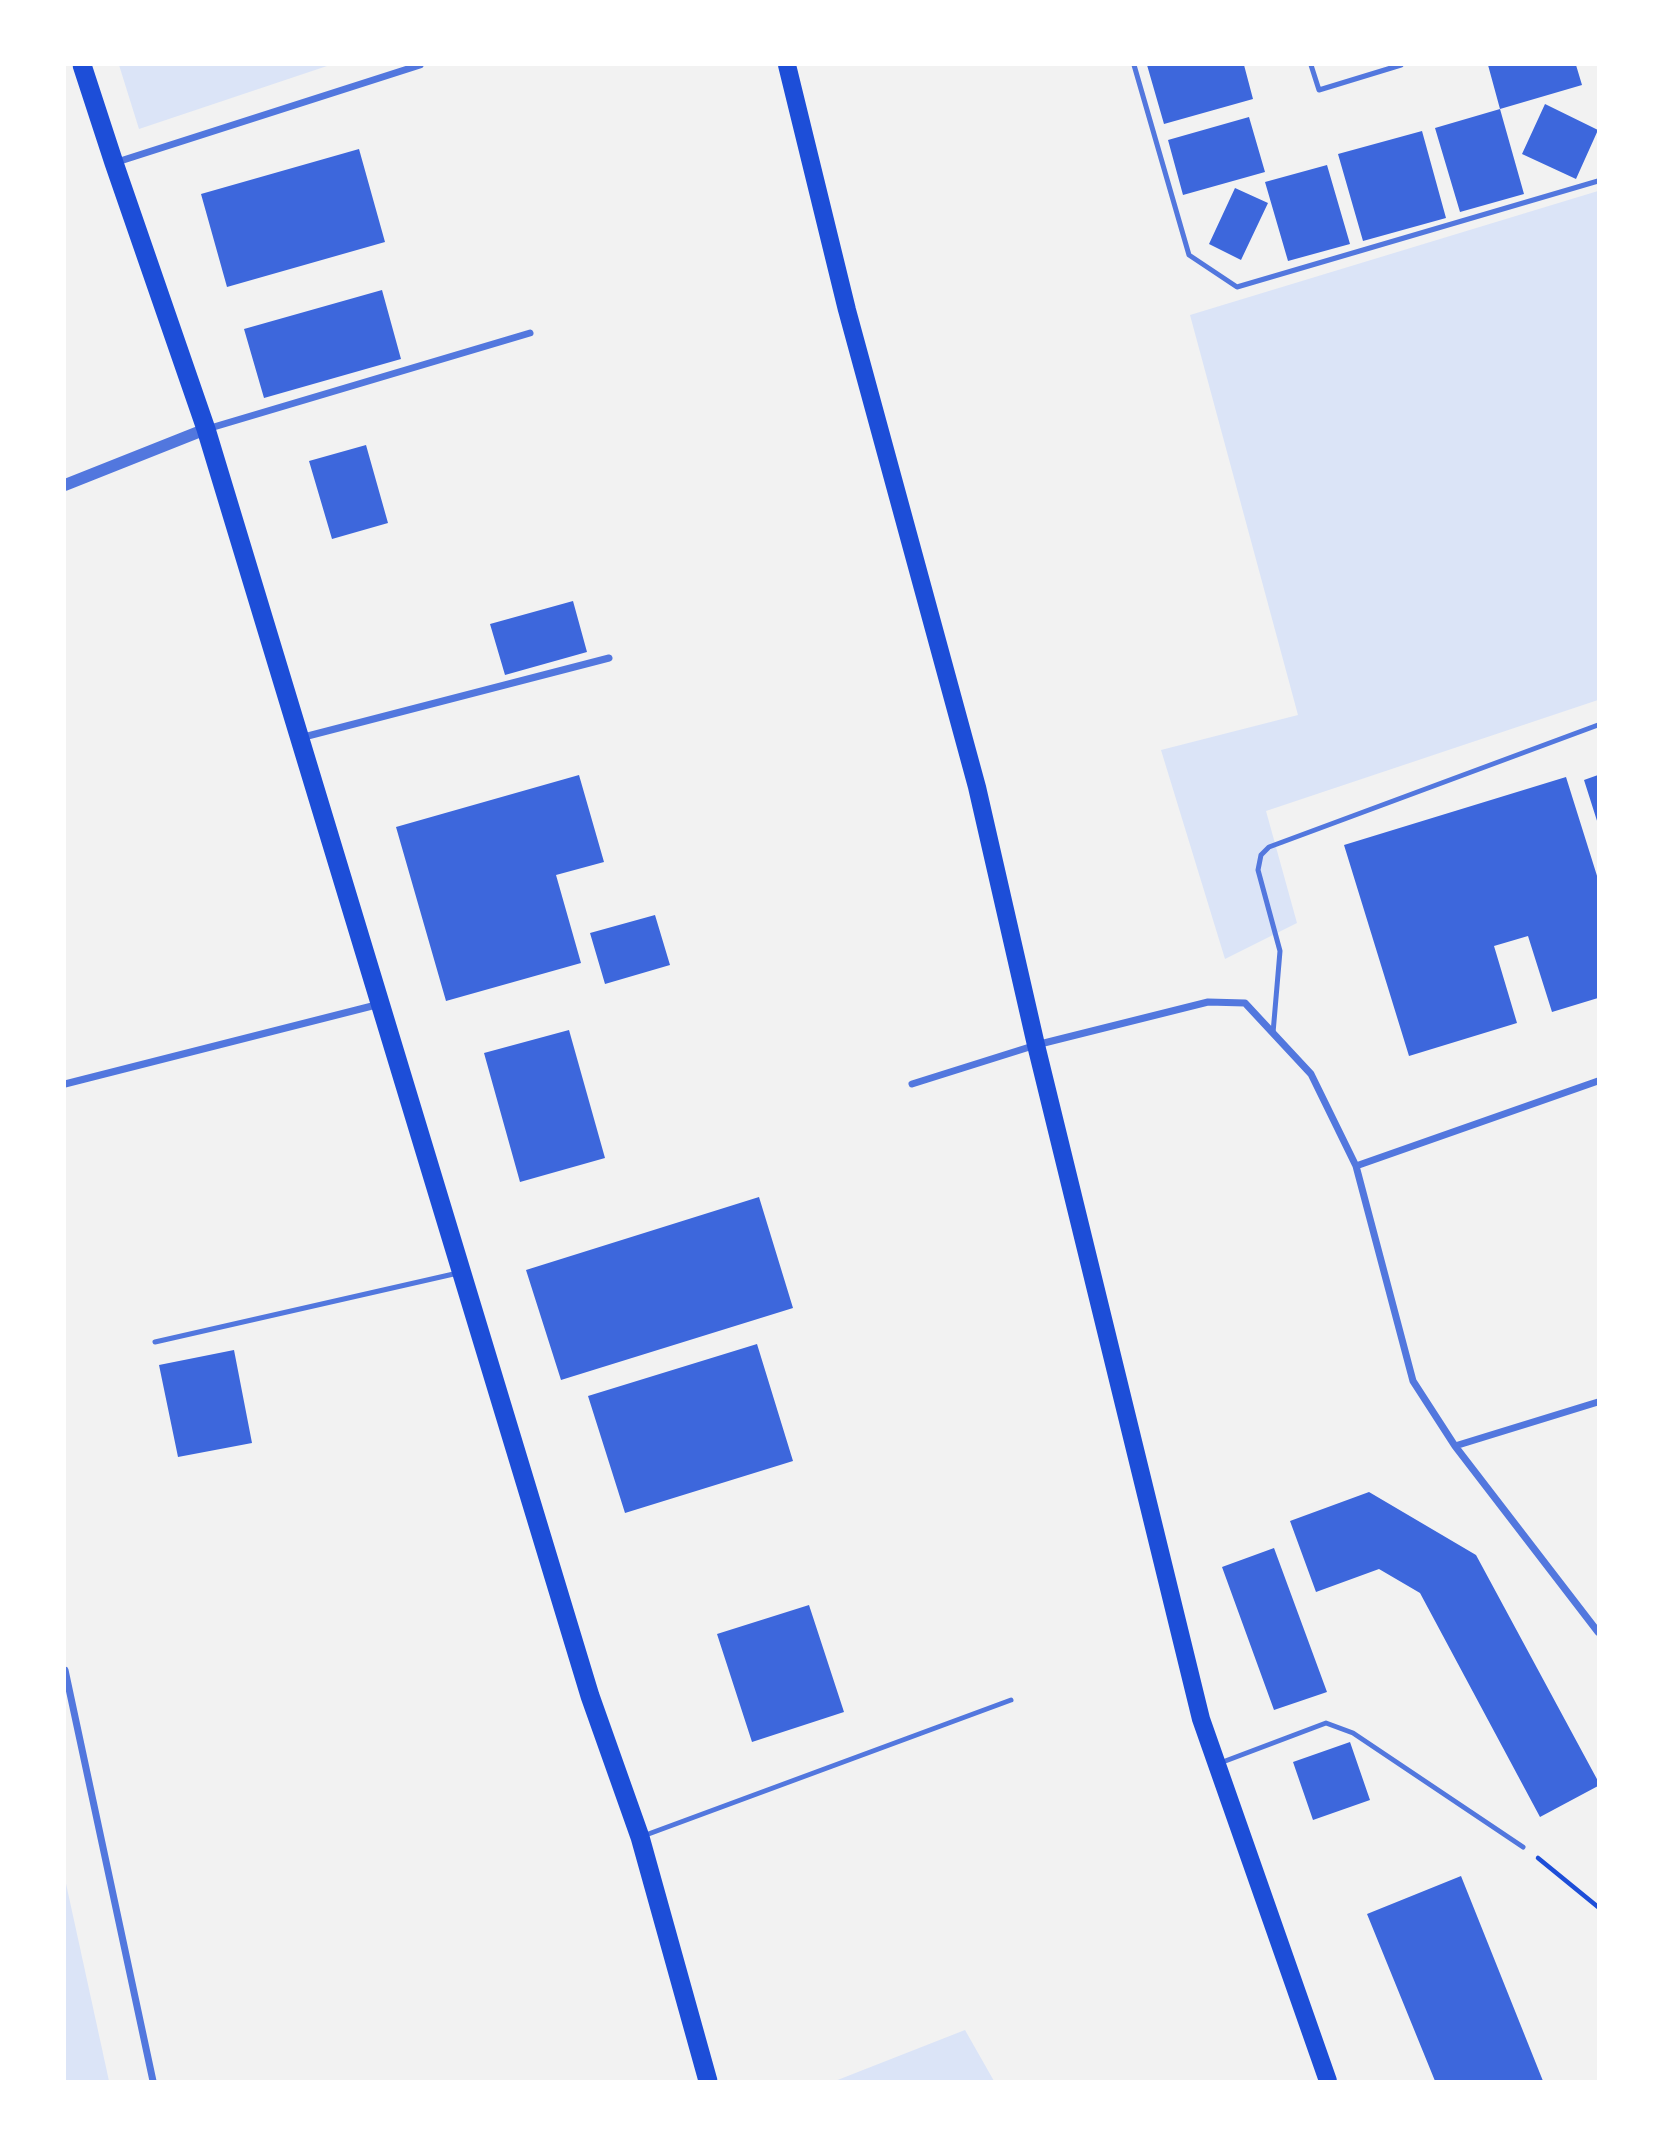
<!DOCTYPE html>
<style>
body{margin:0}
#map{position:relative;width:1663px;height:2146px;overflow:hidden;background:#f2f2f2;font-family:"Work Sans",sans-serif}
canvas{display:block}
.frame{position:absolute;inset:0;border:66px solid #fff;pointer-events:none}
</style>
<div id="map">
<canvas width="1663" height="2146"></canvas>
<div class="frame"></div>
</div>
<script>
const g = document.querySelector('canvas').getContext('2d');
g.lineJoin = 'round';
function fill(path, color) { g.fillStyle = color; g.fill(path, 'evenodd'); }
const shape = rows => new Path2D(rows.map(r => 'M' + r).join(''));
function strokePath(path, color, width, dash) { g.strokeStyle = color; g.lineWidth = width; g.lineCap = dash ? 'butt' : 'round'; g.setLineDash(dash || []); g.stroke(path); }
fill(shape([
 [119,65,330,65,139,129],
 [1598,191,1598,700,1266,811,1297,923,1225,959,1161,750,1298,715,1190,315],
 [65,1879,109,2081,65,2081],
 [965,2030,994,2081,835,2081]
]), '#dbe4f7');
fill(shape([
 [1147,65,1244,65,1253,99,1164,124],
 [1488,65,1576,65,1582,85,1500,109],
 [1545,104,1598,130,1576,179,1522,154],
 [1500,109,1524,194,1460,212,1435,128],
 [1249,117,1265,172,1183,195,1168,140],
 [1422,131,1446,218,1363,241,1338,154],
 [359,149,385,242,227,287,201,194],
 [1327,165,1350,244,1288,261,1265,182],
 [1235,188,1268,203,1241,260,1209,244],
 [382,290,401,359,264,398,244,329],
 [366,445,388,523,332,539,309,461],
 [573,601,587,652,505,675,490,624],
 [579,775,604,862,556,875,581,963,446,1001,396,827],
 [1598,775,1598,824,1584,780],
 [1566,777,1598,879,1598,998,1552,1012,1528,936,1494,946,1517,1023,1409,1056,1344,845],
 [655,915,670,965,605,984,590,933],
 [569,1030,605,1158,520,1182,484,1053],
 [759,1197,793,1308,561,1380,526,1270],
 [757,1344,793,1461,625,1513,588,1396],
 [234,1350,252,1443,178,1457,159,1365],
 [1369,1492,1476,1555,1598,1781,1598,1786,1540,1817,1420,1593,1379,1569,1316,1592,1290,1521],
 [1274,1548,1327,1692,1274,1710,1222,1567],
 [809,1605,844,1712,752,1742,717,1634],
 [1350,1742,1370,1800,1313,1820,1293,1762],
 [1461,1876,1543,2081,1435,2081,1367,1914]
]), '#3d67dc');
strokePath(shape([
 [1538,1858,1598,1907]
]), '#1d4ed8', 4.5);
strokePath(shape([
 [1134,65,1189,255,1237,287,1598,181],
 [1311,65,1319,90,1401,65],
 [1273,1033,1280,951,1258,870,1261,855,1269,847,1598,725],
 [155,1342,458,1273],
 [1220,1763,1326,1723,1353,1733,1523,1847],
 [643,1836,1011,1700]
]), '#5277de', 5);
strokePath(shape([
 [114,163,420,65],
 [207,429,530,333],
 [300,738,609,658],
 [65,1084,380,1004],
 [912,1084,1036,1045,1208,1002,1245,1003,1311,1074,1356,1166,1598,1081],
 [1356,1166,1413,1381,1455,1446,1598,1402],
 [1455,1446,1598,1632],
 [65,1670,153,2081]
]), '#5277de', 7);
strokePath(shape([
 [65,485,206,429]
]), '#5277de', 12);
strokePath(shape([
 [787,65,847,310,977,787,1036,1045,1201,1719,1328,2081]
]), '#1d4ed8', 18);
strokePath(shape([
 [82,65,114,163,206,429,590,1696,640,1837,708,2081]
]), '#1d4ed8', 19);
</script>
